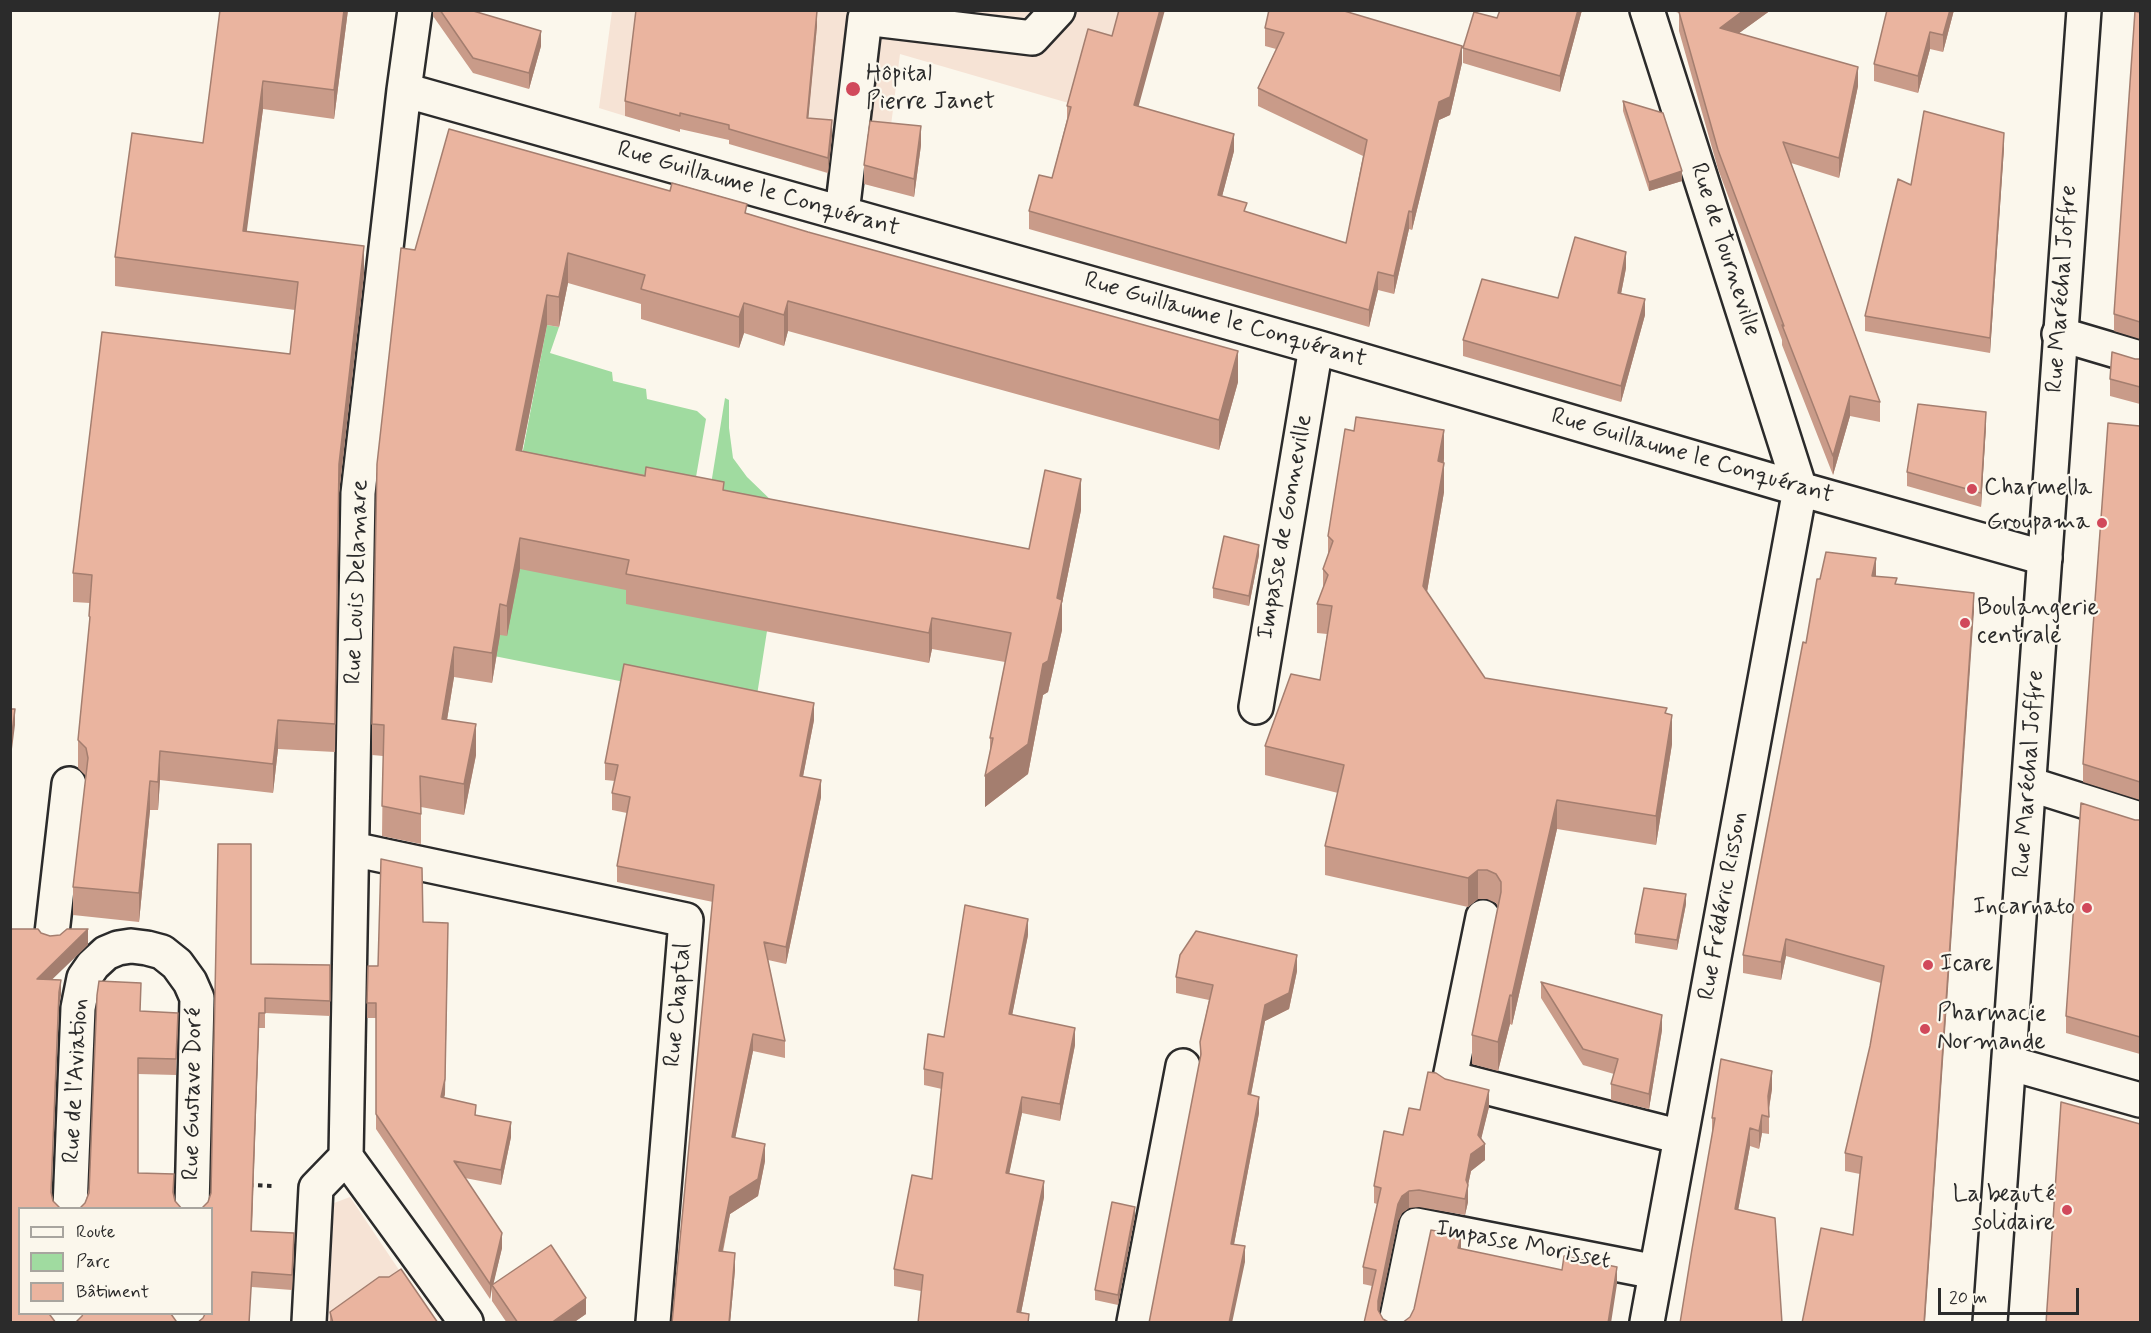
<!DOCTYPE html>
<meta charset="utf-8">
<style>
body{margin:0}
#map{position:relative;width:2151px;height:1333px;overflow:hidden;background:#fbf7ec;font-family:Mynerve,sans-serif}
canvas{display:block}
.frame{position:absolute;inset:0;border:12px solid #2b2b2b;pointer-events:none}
.legend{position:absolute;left:18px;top:1207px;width:195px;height:108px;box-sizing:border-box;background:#fbf7ec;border:2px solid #a8a59f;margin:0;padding:8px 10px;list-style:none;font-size:18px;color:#2b2b2b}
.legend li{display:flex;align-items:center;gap:12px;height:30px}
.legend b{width:30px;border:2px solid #a8a59f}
.scale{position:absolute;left:1938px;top:1288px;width:141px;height:27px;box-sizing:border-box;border:3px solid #2b2b2b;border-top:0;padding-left:8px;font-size:18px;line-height:21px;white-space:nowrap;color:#2b2b2b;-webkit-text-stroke:4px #fbf7ec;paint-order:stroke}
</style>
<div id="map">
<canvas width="2151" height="1333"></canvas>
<div class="frame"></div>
<ul class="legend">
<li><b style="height:8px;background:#fbf7ec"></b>Route</li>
<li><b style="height:16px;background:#a0dba0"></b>Parc</li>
<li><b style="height:16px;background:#eab49f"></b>Bâtiment</li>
</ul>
<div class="scale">20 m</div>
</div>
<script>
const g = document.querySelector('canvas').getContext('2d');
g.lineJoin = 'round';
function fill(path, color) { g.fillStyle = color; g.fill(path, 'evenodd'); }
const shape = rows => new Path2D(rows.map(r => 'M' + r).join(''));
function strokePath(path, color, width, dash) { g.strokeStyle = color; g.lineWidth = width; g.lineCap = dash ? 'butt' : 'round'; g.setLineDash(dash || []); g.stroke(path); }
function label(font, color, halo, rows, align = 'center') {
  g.font = font + ' Mynerve,sans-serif'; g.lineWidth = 4.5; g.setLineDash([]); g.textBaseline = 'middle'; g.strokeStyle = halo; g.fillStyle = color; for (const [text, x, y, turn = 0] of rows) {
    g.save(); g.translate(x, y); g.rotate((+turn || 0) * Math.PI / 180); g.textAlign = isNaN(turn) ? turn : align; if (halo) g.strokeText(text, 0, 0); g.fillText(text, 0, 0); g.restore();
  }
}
fill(shape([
 [784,10,1124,11,1096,111,900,54,883,189,802,166,817,27],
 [612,11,638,11,625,116,599,108],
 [350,1197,434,1322,328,1322,334,1203]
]), '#f6e3d5');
fill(shape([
 [547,325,559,327,550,353,612,372,613,381,646,389,647,399,697,411,706,419,691,506,629,591,767,631,755,708,484,654],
 [725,398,729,400,729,428,733,458,747,477,775,504,707,509]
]), '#a0dba0');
const minor = shape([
 [1647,10,1800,489,1647,1322],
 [404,90,1316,347,1800,489,2045,558],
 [842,213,865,18,1032,38,1058,10],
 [2059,334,2140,358],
 [1256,707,1316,347],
 [2029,784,2140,819],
 [352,849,686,920,653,1322],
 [1483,917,1450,1078,1681,1137],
 [52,933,69,784],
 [2009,1063,2140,1100],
 [346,1157,358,493,404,90,415,10],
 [346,1157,466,1322],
 [70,1208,78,1008,84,978,93,965,106,953,118,948,131,946,147,948,162,952,177,964,190,982,197,998,192,1208],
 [66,1322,66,1314],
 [188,1322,189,1314],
 [309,1322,316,1188,346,1157],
 [1134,1322,1183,1066],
 [1396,1322,1416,1225,1656,1272]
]);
const major = shape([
 [1990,1322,2084,10]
]);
strokePath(minor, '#2b2b2b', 38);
strokePath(major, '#2b2b2b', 38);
strokePath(shape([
 [249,1185,274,1186]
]), '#2b2b2b', 4, [4.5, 4.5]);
strokePath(minor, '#fbf7ec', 33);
strokePath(major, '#fbf7ec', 33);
fill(shape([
 [220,10,348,10,334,119,263,109,246,232,364,274,339,493,335,752,278,749,273,793,160,780,158,810,150,810,139,922,73,915,73,887,86,776,78,768,78,740,89,633,90,603,73,602,73,573,290,354,295,310,115,286,115,257,203,143],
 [433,10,470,10,541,46,529,89,473,73,433,16],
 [1582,10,1560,92,1463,63,1463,48,1497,18],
 [1676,10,1771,10,1739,33,1858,86,1839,178,1791,163,1880,402,1880,422,1850,416,1833,475,1782,345,1782,340,1718,169,1679,31,1679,13,1676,12],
 [1954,10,1943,52,1930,49,1918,93,1874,81,1874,64],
 [2140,13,2140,339,2114,331,2114,314],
 [817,26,808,118,832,136,828,173,729,144,729,140,680,129,680,132,625,116,625,101],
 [1265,28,1462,63,1450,115,1439,120,1412,230,1409,229,1394,294,1378,290,1369,327,1029,229,1029,211,1052,178,1067,119,1067,106,1138,106,1234,151,1222,196,1247,212,1346,243,1363,156,1258,106,1258,88,1276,49,1265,46],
 [1623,101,1682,181,1649,191,1623,111],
 [921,145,914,197,864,184,864,165],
 [2004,148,1990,353,1865,331,1865,316,1911,185],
 [747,213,1238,382,1219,450,788,331,784,346,744,333,739,348,641,319,641,304,568,283,559,327,547,325,522,451,1029,549,1081,510,1062,603,1062,630,1048,692,1043,695,1028,774,985,807,990,751,990,738,1005,662,932,649,929,663,626,604,626,590,520,569,507,636,500,635,492,683,454,677,447,720,476,755,464,815,421,807,421,844,382,836,383,756,372,755,372,724,415,250],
 [1626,268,1621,294,1645,315,1621,402,1463,356,1463,340],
 [2135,359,2140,359,2140,404,2110,396,2110,379],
 [1986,426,1981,507,1907,486,1907,472],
 [2140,426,2140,800,2083,782,2083,764],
 [1444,459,1444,492,1427,592,1485,678,1667,714,1672,744,1656,845,1557,829,1512,1025,1510,1024,1498,1071,1472,1064,1472,1035,1498,907,1496,903,1487,899,1478,899,1468,907,1325,875,1325,846,1338,793,1265,775,1265,746,1320,680,1327,634,1317,633,1317,604,1323,589,1323,569,1328,555,1328,536],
 [1259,555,1249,606,1213,598,1213,588],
 [1876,576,1897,585,1974,611,1853,1235,1860,1174,1845,1171,1845,1153,1870,1046,1881,983,1786,956,1781,980,1743,973,1743,955,1806,643],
 [814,720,803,776,821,797,786,964,768,960,785,1041,785,1058,753,1051,735,1138,765,1161,758,1196,730,1214,723,1252,735,1270,730,1323,672,1323,713,902,617,882,617,866,627,813,612,810,612,793,615,781,605,780,605,763],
 [2135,820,2140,820,2140,1054,2066,1033,2066,1016],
 [1686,904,1677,950,1635,943,1635,934],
 [423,922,445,1094,444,1097,476,1115,511,1137,501,1185,465,1178,502,1248,493,1284,586,1314,573,1323,507,1323,492,1301,492,1289,490,1299,376,1129,376,1018,367,1018,368,966,378,966],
 [1028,935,1012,1015,1075,1045,1060,1121,1022,1113,1009,1173,1044,1197,1021,1313,1029,1323,921,1291,894,1286,894,1269,932,1179,942,1089,924,1085,924,1069,944,1037],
 [251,964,330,965,330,1016,265,1013,265,1028,259,1028,252,1231,294,1249,292,1290,252,1287,212,1314,208,1202,211,1193],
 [1297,971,1289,1009,1265,1021,1251,1095,1259,1113,1234,1244,1245,1262,1152,1310,1200,1060,1200,1042,1209,1000,1176,993,1176,977],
 [1541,982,1662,1030,1649,1109,1611,1100,1611,1084,1614,1074,1583,1065,1541,998],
 [140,1011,178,1013,176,1075,138,1074,138,1173,174,1194,175,1201,85,1203],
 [1772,1089,1769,1109,1769,1134,1762,1133,1759,1149,1750,1146,1738,1210,1680,1323,1712,1135,1712,1118],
 [1489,1107,1481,1138,1485,1160,1471,1171,1468,1185,1468,1202,1465,1215,1419,1207,1409,1208,1402,1213,1398,1221,1379,1312,1364,1323,1372,1286,1363,1284,1363,1267,1377,1204,1374,1203,1374,1186,1403,1135,1420,1110],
 [1135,1216,1118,1305,1095,1300,1095,1290],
 [330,1312,438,1323,330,1323]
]), '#c99b89');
fill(shape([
 [344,10,348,10,334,119,334,90],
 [1160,10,1165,10,1134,123,1134,105],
 [1578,10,1582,10,1560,92,1560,76],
 [1744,10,1771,10,1720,47,1720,28],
 [1950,10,1954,10,1943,52,1943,35],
 [817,11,817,26,807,133,807,118],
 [541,31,541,46,529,89,529,73],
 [1930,32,1930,49,1918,93,1918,76],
 [1462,46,1462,63,1450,115,1439,120,1412,230,1412,212,1439,102],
 [1858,67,1858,86,1839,178,1839,158],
 [263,81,263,109,243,260,243,231],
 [832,120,832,136,828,173,828,158],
 [921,126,921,145,914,197,914,179],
 [2004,133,2004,148,1990,353,1990,338],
 [1234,134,1234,151,1218,212,1218,195],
 [1682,171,1682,181,1649,191,1649,182],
 [1409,211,1409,229,1394,294,1394,276],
 [364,246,364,274,339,493,335,752,339,464],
 [1626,252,1626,268,1618,309,1618,293],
 [568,253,568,283,559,327,559,297],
 [1378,272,1378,290,1369,327,1369,310],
 [547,295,547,325,516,481,516,450],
 [1645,299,1645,315,1621,402,1621,386],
 [788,301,788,331,784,346,784,315],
 [744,303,744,333,739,348,739,317],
 [1238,351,1238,382,1219,450,1219,420],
 [1850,396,1850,416,1833,475,1833,456],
 [1986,412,1986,426,1981,507,1981,493],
 [1444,430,1444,459,1438,491,1438,461],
 [1444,463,1444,492,1423,615,1423,586],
 [1081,479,1081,510,1062,603,1062,630,1048,692,1043,695,1028,774,985,807,985,776,1043,664],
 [520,538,520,569,507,636,507,606],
 [1259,545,1259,555,1249,606,1249,596],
 [1876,558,1876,576,1872,576],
 [1974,593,1974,611,1925,1323,1924,1323],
 [500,604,500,635,492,683,492,653],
 [932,618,932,649,929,663,929,633],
 [454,647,454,677,442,750,442,719],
 [814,703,814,720,800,792,800,776],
 [15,709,15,725,10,765,10,749],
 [1672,715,1672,744,1656,845,1656,816],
 [278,720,278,749,273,793,273,764],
 [476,724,476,755,464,815,464,784],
 [160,751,160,780,158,810,158,782],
 [821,780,821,797,786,964,786,947],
 [150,781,150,810,139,922,139,893],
 [1557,800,1557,829,1512,1025,1512,996],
 [1478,870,1478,899,1468,907,1468,878],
 [1686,894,1686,904,1677,950,1677,940],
 [1028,919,1028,935,1009,1031,1009,1014],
 [88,929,88,945,37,994,37,979],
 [448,938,445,1094,441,1111,441,1097],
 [1786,939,1786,956,1781,980,1781,962],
 [1297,955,1297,971,1289,1009,1265,1021,1248,1110,1248,1094,1265,1005],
 [61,980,61,995,59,1007,51,1207,59,992],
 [1510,995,1510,1024,1498,1071,1498,1042],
 [259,1013,259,1028,251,1246,251,1231],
 [1662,1015,1662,1030,1649,1109,1649,1094],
 [1075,1028,1075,1045,1060,1121,1060,1104],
 [753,1034,753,1051,732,1154,732,1137],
 [1772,1071,1772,1089,1768,1113,1768,1096],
 [1489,1090,1489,1107,1479,1148,1485,1144,1485,1160,1471,1171,1468,1185,1468,1202,1465,1215,1466,1180,1471,1154,1478,1135],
 [1022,1097,1022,1113,1006,1189,1006,1173],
 [1259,1097,1259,1113,1231,1260,1231,1244],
 [1762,1115,1762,1133,1759,1149,1759,1131],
 [511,1122,511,1137,501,1185,501,1170],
 [1750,1128,1750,1146,1735,1227,1735,1209],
 [765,1144,765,1161,758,1196,730,1214,719,1268,719,1251,730,1197],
 [1044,1181,1044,1197,1019,1323,1017,1312],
 [1409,1191,1409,1208,1402,1213,1398,1221,1378,1318,1378,1301,1398,1204,1402,1196],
 [1135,1207,1135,1216,1118,1305,1118,1295],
 [294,1233,294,1249,292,1290,292,1275],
 [502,1233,502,1248,493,1286,492,1285,490,1299,490,1284],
 [1461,1236,1461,1253,1458,1248],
 [1245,1246,1245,1262,1232,1323,1229,1323],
 [735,1253,735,1270,730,1323,729,1323],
 [1617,1267,1617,1284,1611,1323,1608,1323],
 [586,1298,586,1314,573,1323,551,1323]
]), '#a47e6f');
const building = shape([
 [220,10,344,10,334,90,263,81,243,231,364,246,339,464,335,724,278,720,273,764,160,751,158,782,150,781,139,893,73,887,88,758,86,748,78,740,90,617,89,616,92,575,73,573,102,332,290,354,298,282,115,257,132,133,203,143,220,10],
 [440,10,470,10,541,31,529,73,473,58,440,10],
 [636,10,817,11,807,118,832,120,828,158,729,129,729,125,680,113,680,116,625,101,636,10],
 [1119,10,1160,10,1134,105,1234,134,1218,195,1247,203,1244,211,1346,243,1367,140,1258,88,1284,33,1265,28,1269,10,1341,10,1462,46,1450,97,1439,102,1412,212,1409,211,1394,276,1378,272,1369,310,1029,211,1039,175,1052,178,1071,107,1067,106,1088,29,1112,36,1119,10],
 [1500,10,1578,10,1560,76,1463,48,1474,12,1497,18,1500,10],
 [1679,10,1744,10,1720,28,1858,67,1839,158,1783,142,1880,402,1850,396,1833,456,1782,325,1784,326,1718,150,1679,12,1679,10],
 [1887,10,1950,10,1943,35,1930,32,1918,76,1874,64,1887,10],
 [2135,11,2140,13,2140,322,2114,314,2135,11],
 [1623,101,1663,113,1682,171,1649,182,1623,101],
 [1924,111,2004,133,1990,338,1865,316,1898,179,1911,185,1924,111],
 [870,121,921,126,914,179,864,165,870,121],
 [449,129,670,191,672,183,747,204,745,213,808,232,1238,351,1219,420,788,301,784,315,744,303,739,317,641,289,645,275,568,253,559,297,547,295,516,450,645,476,646,467,724,482,723,490,1029,549,1045,470,1081,479,1057,598,1062,600,1048,661,1043,664,1028,744,985,776,993,738,990,738,1011,633,932,618,929,633,626,574,629,560,520,538,507,606,500,604,492,653,454,647,442,719,476,724,464,784,420,776,421,814,382,806,384,725,372,724,377,464,401,248,415,250,449,129],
 [1575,237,1626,252,1618,293,1645,299,1621,386,1463,340,1482,279,1558,298,1575,237],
 [2112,352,2135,359,2140,359,2140,387,2110,379,2112,352],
 [1918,404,1986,412,1981,493,1907,472,1918,404],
 [1356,417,1444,430,1438,461,1444,463,1423,586,1485,678,1667,708,1665,713,1672,715,1656,816,1557,800,1512,996,1510,995,1498,1042,1472,1035,1501,892,1501,882,1496,874,1487,870,1478,870,1468,878,1325,846,1344,765,1265,746,1291,674,1320,680,1332,606,1317,604,1328,575,1323,569,1333,541,1328,536,1345,429,1354,431,1356,417],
 [2108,423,2140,426,2140,782,2083,764,2108,423],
 [1224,536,1259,545,1249,596,1213,588,1224,536],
 [1826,552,1876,558,1872,576,1897,578,1895,584,1974,593,1924,1323,1802,1323,1821,1228,1853,1235,1862,1157,1845,1153,1870,1046,1884,966,1786,939,1781,962,1743,955,1803,642,1806,643,1817,579,1820,579,1826,552],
 [624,664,814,703,800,776,821,780,786,947,764,942,785,1041,753,1034,732,1137,765,1144,758,1179,730,1197,719,1251,735,1253,729,1323,672,1323,714,885,617,866,630,797,612,793,618,765,605,763,624,664],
 [10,709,15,709,10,749,10,709],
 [2081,803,2135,820,2140,820,2140,1037,2066,1016,2081,803],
 [218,844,251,844,251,964,330,965,330,1001,265,998,265,1013,259,1013,251,1231,294,1233,292,1275,252,1272,249,1323,197,1323,203,1318,205,1314,212,1314,212,1209,201,1209,208,1202,211,1193,218,844],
 [381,859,422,868,423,922,448,923,445,1079,441,1097,476,1105,475,1115,511,1122,501,1170,454,1161,502,1233,490,1284,376,1114,376,1003,367,1003,368,966,378,966,381,859],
 [1644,888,1686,894,1677,940,1635,934,1644,888],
 [965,905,1028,919,1009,1014,1075,1028,1060,1104,1022,1097,1006,1173,1044,1181,1017,1312,1029,1314,1028,1323,918,1323,923,1275,894,1269,912,1175,932,1179,943,1073,924,1069,928,1034,944,1037,965,905],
 [10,929,38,929,41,933,50,936,60,935,67,929,88,929,37,979,61,980,59,992,51,1192,53,1201,61,1209,20,1209,20,1314,49,1314,50,1315,56,1323,10,1323,10,929],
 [1196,931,1297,955,1289,993,1265,1005,1248,1094,1259,1097,1231,1244,1245,1246,1229,1323,1149,1323,1201,1054,1200,1042,1213,985,1176,977,1180,955,1196,931],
 [99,981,141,983,140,1011,178,1013,176,1059,138,1058,138,1173,174,1174,173,1192,175,1201,182,1209,79,1209,85,1203,89,1193,97,995,99,981],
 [1541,982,1662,1015,1649,1094,1611,1084,1618,1059,1583,1049,1541,982],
 [1721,1059,1772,1071,1768,1096,1769,1117,1762,1115,1759,1131,1750,1128,1735,1209,1775,1218,1782,1323,1680,1323,1692,1249,1715,1118,1712,1118,1721,1059],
 [1428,1072,1436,1073,1445,1079,1489,1090,1478,1135,1485,1144,1471,1154,1466,1180,1468,1185,1465,1199,1419,1190,1409,1191,1402,1196,1398,1204,1378,1301,1378,1310,1383,1319,1390,1323,1364,1323,1376,1270,1363,1267,1381,1188,1374,1186,1384,1131,1403,1135,1409,1108,1420,1110,1428,1072],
 [2061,1102,2140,1124,2140,1323,2046,1323,2061,1102],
 [1112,1202,1135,1207,1118,1295,1095,1290,1112,1202],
 [1431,1230,1461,1236,1458,1248,1562,1270,1564,1256,1617,1267,1608,1323,1402,1323,1410,1317,1414,1309,1431,1230],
 [551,1245,586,1298,551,1323,518,1323,492,1285,551,1245],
 [401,1269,438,1323,333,1323,330,1312,379,1277,389,1277,401,1269],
 [83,1314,171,1314,176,1321,179,1323,75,1323,82,1316,83,1314]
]);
fill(building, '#eab49f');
strokePath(building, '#a47e6f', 1.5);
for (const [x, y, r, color] of [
 [853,89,8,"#d1495b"],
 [1972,489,6,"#d1495b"],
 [2102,523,6,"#d1495b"],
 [1965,623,6,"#d1495b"],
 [2087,908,6,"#d1495b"],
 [1928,965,6,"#d1495b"],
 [1925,1029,6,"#d1495b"],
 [2067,1210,6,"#d1495b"]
]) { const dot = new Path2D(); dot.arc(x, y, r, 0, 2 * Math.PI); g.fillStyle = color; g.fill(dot); strokePath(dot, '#fbf7ec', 2); }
label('24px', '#2b2b2b', '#fbf7ec', [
 ["Hôpital",866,75],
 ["Pierre Janet",866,103],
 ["Charmella",1984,489],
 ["Groupama",2090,523,"right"],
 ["Boulangerie",1977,609],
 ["centrale",1977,637],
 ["Incarnato",2075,908,"right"],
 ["Icare",1940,965],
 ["Pharmacie",1937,1015],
 ["Normande",1937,1043],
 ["La beauté",2055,1196,"right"],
 ["solidaire",2055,1224,"right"]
], 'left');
label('24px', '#2b2b2b', '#fbf7ec', [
 ["Rue Guillaume le Conquérant",758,190,16],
 ["Rue de Tourneville",1724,250,72],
 ["Rue Maréchal Joffre",2063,289,-86],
 ["Rue Guillaume le Conquérant",1225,321,16],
 ["Rue Guillaume le Conquérant",1692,457,16],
 ["Impasse de Gonneville",1286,527,-80],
 ["Rue Louis Delamare",358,582,-88],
 ["Rue Maréchal Joffre",2030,774,-86],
 ["Rue Frédéric Risson",1724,906,-80],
 ["Rue Chaptal",679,1005,-85],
 ["Rue de l'Aviation",77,1081,-87],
 ["Rue Gustave Doré",194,1094,-89],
 ["Impasse Morisset",1523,1246,11]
]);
</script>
